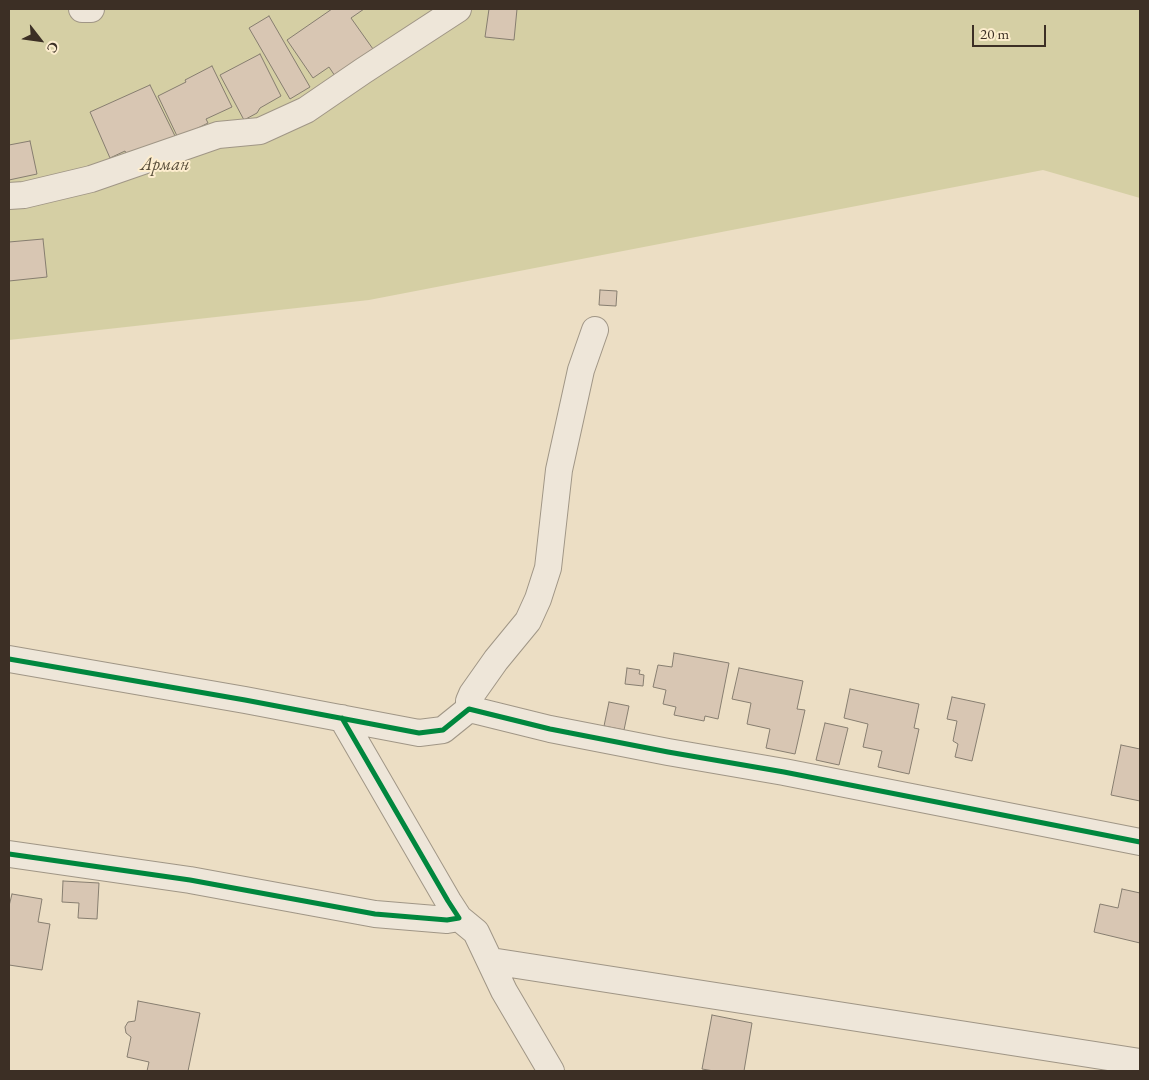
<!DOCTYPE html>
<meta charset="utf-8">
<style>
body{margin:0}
#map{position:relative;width:1149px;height:1080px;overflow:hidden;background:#ecdec4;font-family:"EB Garamond",serif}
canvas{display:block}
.frame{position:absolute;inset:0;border:10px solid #3c2f25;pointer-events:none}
.north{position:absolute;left:15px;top:15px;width:50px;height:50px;-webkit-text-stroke:4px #fdedce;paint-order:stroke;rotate:120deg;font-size:14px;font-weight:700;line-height:20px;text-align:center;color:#3c2f25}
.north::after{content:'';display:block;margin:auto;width:18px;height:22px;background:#3c2f25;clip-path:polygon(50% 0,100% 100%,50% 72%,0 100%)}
.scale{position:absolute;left:972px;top:25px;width:74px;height:22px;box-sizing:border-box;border:2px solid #3c2f25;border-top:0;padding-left:6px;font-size:15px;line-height:18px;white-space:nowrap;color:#3c2f25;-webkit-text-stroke:4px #fdedce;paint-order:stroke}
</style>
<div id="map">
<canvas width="1149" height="1080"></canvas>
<div class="frame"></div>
<div class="north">С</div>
<div class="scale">20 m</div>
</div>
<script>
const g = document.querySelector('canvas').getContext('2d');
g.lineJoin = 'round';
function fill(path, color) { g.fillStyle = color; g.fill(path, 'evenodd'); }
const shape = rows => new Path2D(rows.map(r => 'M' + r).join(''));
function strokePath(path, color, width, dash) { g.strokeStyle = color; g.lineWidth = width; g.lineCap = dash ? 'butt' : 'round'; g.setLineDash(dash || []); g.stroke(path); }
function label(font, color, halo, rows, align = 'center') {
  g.font = font + ' "EB Garamond",serif'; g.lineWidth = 4; g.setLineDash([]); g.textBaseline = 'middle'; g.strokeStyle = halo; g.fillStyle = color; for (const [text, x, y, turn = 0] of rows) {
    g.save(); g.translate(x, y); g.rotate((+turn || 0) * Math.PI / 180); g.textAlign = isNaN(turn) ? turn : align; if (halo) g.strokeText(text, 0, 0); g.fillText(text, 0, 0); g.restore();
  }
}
fill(shape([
 [9,9,1140,9,1140,198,1043,170,369,300,9,340]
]), '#d5cfa4');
const building = shape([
 [332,9,364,9,351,18,373,49,335,76,329,67,313,78,287,40,332,9],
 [489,9,517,9,514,40,485,37,489,9],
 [269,16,310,87,290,99,249,28,269,16],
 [260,54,281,96,260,108,257,113,244,120,220,75,260,54],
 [212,66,232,107,206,119,208,123,178,138,158,96,186,82,185,80,212,66],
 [150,85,175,136,128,157,125,151,110,158,90,112,150,85],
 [30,141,37,174,9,180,9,145,30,141],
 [43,239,47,277,9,281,9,242,43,239],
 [600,290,617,291,616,306,599,305,600,290],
 [674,653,729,663,718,719,705,716,704,721,674,715,676,707,663,704,666,690,653,687,658,665,672,667,674,653],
 [627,668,640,670,639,674,644,675,643,686,625,684,627,668],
 [739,668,803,681,797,709,805,710,795,754,766,748,770,729,747,724,751,703,732,699,739,668],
 [850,689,919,704,914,728,919,729,909,774,878,767,882,751,863,747,868,724,844,718,850,689],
 [952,697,985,704,972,761,955,757,958,744,953,741,957,721,947,719,952,697],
 [609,702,629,706,624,730,604,726,609,702],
 [825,723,848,728,839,765,816,760,825,723],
 [1121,745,1140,749,1140,801,1111,795,1121,745],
 [63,881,99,883,97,919,78,918,79,903,62,902,63,881],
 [1122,889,1140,893,1140,943,1094,932,1100,904,1118,908,1122,889],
 [12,894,42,899,38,922,50,924,42,970,9,965,9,906,12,894],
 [138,1001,200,1013,188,1071,147,1071,149,1062,127,1057,131,1037,126,1033,125,1027,128,1022,135,1021,138,1001],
 [712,1015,752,1023,744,1071,714,1071,702,1069,712,1015]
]);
fill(building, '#d8c6b3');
strokePath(building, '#877e70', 1);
const minor = shape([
 [82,9,91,9],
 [9,196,24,195,91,179,218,135,260,131,306,110,363,71,458,9],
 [9,659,245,700,419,733,443,730,469,709,550,729,668,752,784,772,1140,842],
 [469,709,469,701,472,694,496,660,528,621,538,599,548,568,559,470,581,370,595,330],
 [9,854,190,880,375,914,447,920,459,918,448,901,342,718],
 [459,918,476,932,504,991,551,1071],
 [491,961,1140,1062]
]);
strokePath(minor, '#a09686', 28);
strokePath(minor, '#eee6d9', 26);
strokePath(shape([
 [9,659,245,700,419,733,443,730,469,709,550,729,668,752,784,772,1140,842],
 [9,854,190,880,375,914,447,920,459,918,448,901,342,718]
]), '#00873e', 5);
label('italic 18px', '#574c39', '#fdedce', [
 ["Арман",165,165]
]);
</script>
